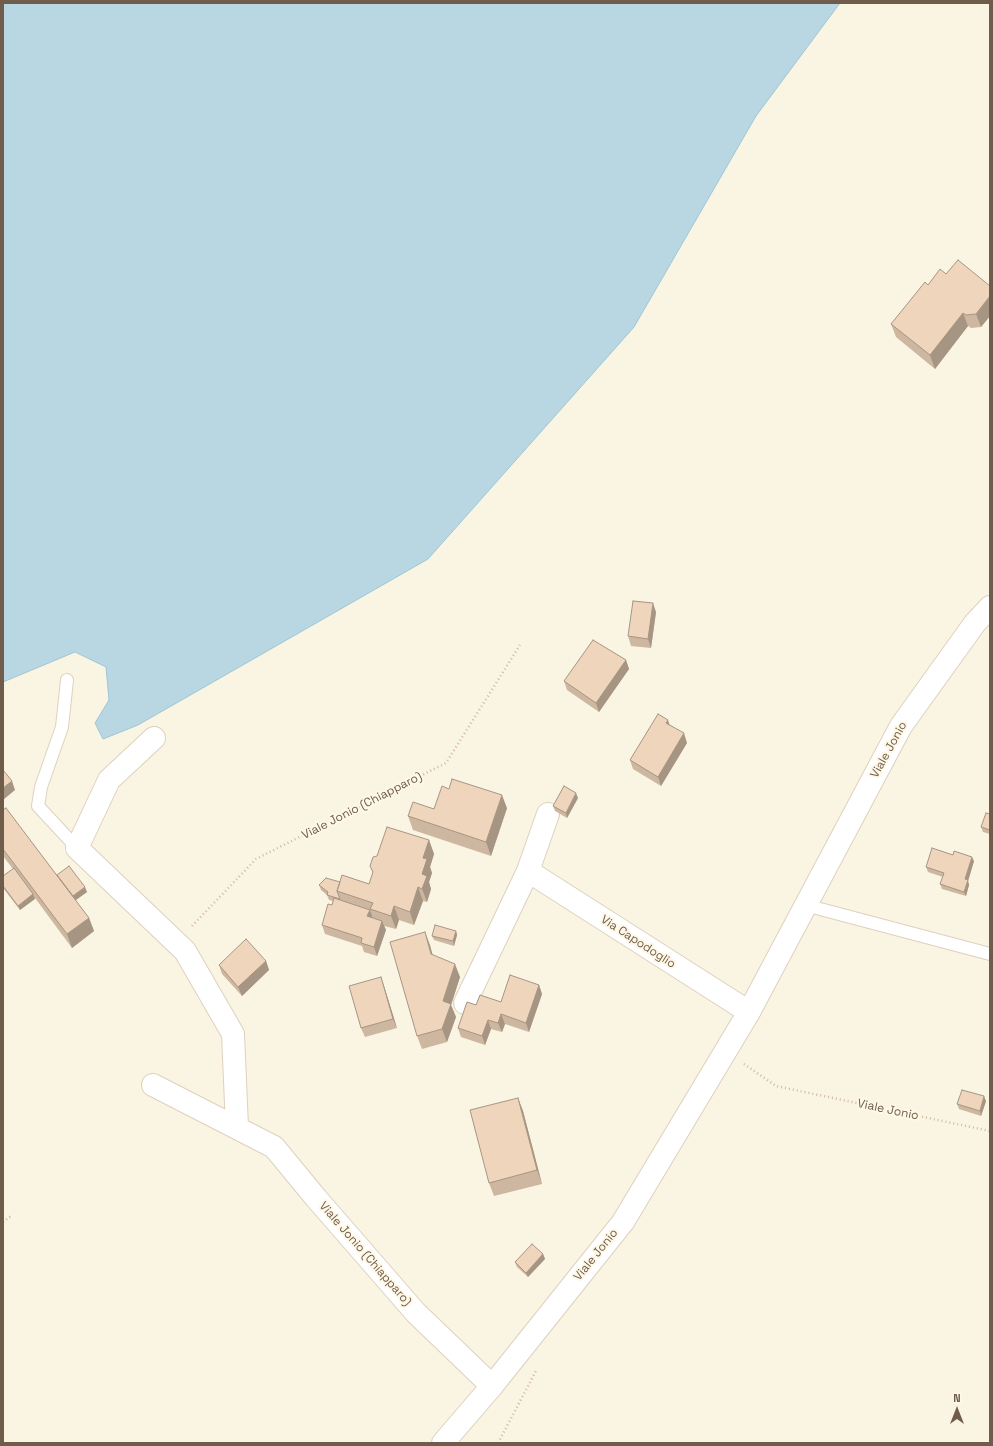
<!DOCTYPE html>
<style>
body{margin:0}
#map{position:relative;width:993px;height:1446px;overflow:hidden;background:#faf4e2;font-family:"Space Grotesk",sans-serif}
canvas{display:block}
.frame{position:absolute;inset:0;border:4px solid #705c4a;pointer-events:none}
.north{position:absolute;left:937px;top:1390px;width:40px;height:40px;-webkit-text-stroke:3px #fef8e7;paint-order:stroke;rotate:0deg;font-size:11px;font-weight:700;line-height:16px;text-align:center;color:#705c4a}
.north::after{content:'';display:block;margin:auto;width:14px;height:18px;background:#705c4a;clip-path:polygon(50% 0,100% 100%,50% 72%,0 100%)}
</style>
<div id="map">
<canvas width="993" height="1446"></canvas>
<div class="frame"></div>
<div class="north">N</div>
</div>
<script>
const g = document.querySelector('canvas').getContext('2d');
g.lineJoin = 'round';
function fill(path, color) { g.fillStyle = color; g.fill(path, 'evenodd'); }
const shape = rows => new Path2D(rows.map(r => 'M' + r).join(''));
function strokePath(path, color, width, dash) { g.strokeStyle = color; g.lineWidth = width; g.lineCap = dash ? 'butt' : 'round'; g.setLineDash(dash || []); g.stroke(path); }
function label(font, color, halo, rows, align = 'center') {
  g.font = font + ' "Space Grotesk",sans-serif'; g.lineWidth = 4; g.setLineDash([]); g.textBaseline = 'middle'; g.strokeStyle = halo; g.fillStyle = color; for (const [text, x, y, turn = 0] of rows) {
    g.save(); g.translate(x, y); g.rotate((+turn || 0) * Math.PI / 180); g.textAlign = isNaN(turn) ? turn : align; if (halo) g.strokeText(text, 0, 0); g.fillText(text, 0, 0); g.restore();
  }
}
const water = shape([
 [3,3,840,3,756,116,634,327,428,559,138,725,103,739,95,723,109,700,106,667,75,652,3,682,3,3]
]);
fill(water, '#b8d7e2');
strokePath(water, '#9fc5d3', 1);
const service = shape([
 [67,680,62,727,41,787,38,806,77,848],
 [805,905,990,954]
]);
const minor = shape([
 [154,738,109,780,77,848,185,951,233,1034,237,1127],
 [528,871,548,814],
 [465,1003,528,871,749,1012],
 [153,1085,274,1147,316,1198,416,1313,492,1386]
]);
const tertiary = shape([
 [443,1443,492,1386,623,1222,749,1012,901,726,975,623,990,607]
]);
strokePath(service, '#ded1be', 14);
strokePath(minor, '#ded1be', 24);
strokePath(tertiary, '#ded1be', 24);
strokePath(shape([
 [192,926,256,859,446,763,520,645],
 [744,1064,776,1086,990,1131],
 [3,1222,11,1216],
 [498,1443,536,1371]
]), '#d2b99f', 2.5, [1, 3]);
strokePath(service, '#fff', 12);
strokePath(minor, '#fff', 22);
strokePath(tertiary, '#fff', 22);
fill(shape([
 [946,274,990,286,990,316,981,327,971,328,968,326,935,369,896,337,891,324,928,285],
 [656,612,651,648,631,646,628,636],
 [626,660,629,669,599,712,567,690,564,681],
 [670,725,687,743,661,786,633,769,630,760],
 [578,798,567,818,555,811,553,806],
 [3,808,57,875,87,892,75,900,89,918,94,931,72,948,35,898,20,910,3,888,3,876,13,869,3,856],
 [507,808,491,856,413,830,408,816,434,809],
 [990,814,990,834,983,832,981,827],
 [429,840,434,854,430,867,432,873,429,882,431,889,427,902,423,901,414,925,399,920,396,929,384,926,386,930,377,956,364,952,362,946,325,934,322,925,332,905,333,901,329,900,327,895,321,890,319,885,340,882,369,884,373,873,370,866],
 [974,861,968,881,969,885,966,896,942,889,940,884,943,877,928,872,926,867],
 [456,931,457,935,454,946,434,940,432,936],
 [425,932,432,954,460,977,451,1005,456,1017,447,1042,422,1049,417,1036],
 [266,961,269,970,242,996,222,974,219,965],
 [381,977,384,986,397,1028,365,1037,361,1028],
 [539,985,542,994,529,1032,505,1024,502,1032,491,1029,485,1045,461,1037,458,1028,476,1005,501,1002],
 [518,1098,523,1111,542,1184,494,1196,489,1183],
 [986,1101,981,1116,959,1109,957,1104],
 [543,1254,545,1259,528,1277,517,1267,515,1262]
]), '#cdb7a1');
fill(shape([
 [990,296,990,316,981,327,976,314],
 [963,313,968,326,935,369,930,355],
 [653,603,656,612,651,648,648,639],
 [626,660,629,669,599,712,596,703],
 [668,720,671,729,666,723],
 [684,733,687,743,661,786,658,777],
 [12,781,15,790,3,800,3,788],
 [576,793,578,798,567,818,566,813],
 [502,795,507,808,491,856,486,842],
 [429,840,434,854,430,867,432,873,429,882,431,889,427,902,422,889,422,874,423,858],
 [972,857,974,861,968,881,969,885,966,896,964,892,965,879],
 [85,887,87,892,72,903,70,898],
 [418,887,423,901,414,925,410,912],
 [33,894,35,899,20,910,18,906],
 [394,906,399,920,396,929,391,916],
 [370,910,373,919,367,916],
 [89,918,94,931,72,948,67,934],
 [382,921,386,930,377,956,374,947],
 [456,931,457,935,454,946,453,941],
 [425,932,430,945,436,967,431,954],
 [266,961,269,970,242,996,238,987],
 [455,964,460,977,451,1005,456,1017,447,1042,442,1029,443,1001],
 [381,977,384,986,397,1028,393,1019],
 [539,985,542,994,529,1032,526,1023],
 [501,1014,505,1024,502,1032,498,1023],
 [488,1020,491,1029,485,1045,482,1036],
 [984,1096,986,1101,981,1116,980,1111],
 [518,1098,523,1111,542,1184,537,1170],
 [543,1254,545,1259,528,1277,526,1273]
]), '#a79583');
const building = shape([
 [958,260,990,286,990,296,976,314,966,315,963,313,930,355,891,324,925,282,928,285,940,269,946,274,958,260],
 [633,601,653,603,648,639,628,636,633,601],
 [593,640,626,660,596,703,564,681,593,640],
 [658,714,668,720,666,723,684,733,658,777,630,760,658,714],
 [3,770,12,781,3,788,3,770],
 [452,779,502,795,486,842,408,816,413,802,434,809,442,786,449,789,452,779],
 [564,786,576,793,566,813,553,806,564,786],
 [6,808,89,918,67,934,3,849,3,810,6,808],
 [986,813,990,814,990,830,981,827,986,813],
 [387,827,429,840,423,858,427,859,422,874,427,876,422,889,418,887,410,912,394,906,391,916,370,909,373,903,337,891,342,875,369,884,373,872,370,866,373,857,377,856,387,827],
 [932,848,953,855,954,851,972,857,965,879,968,880,964,892,940,884,944,873,926,867,932,848],
 [69,866,85,887,73,896,57,875,69,866],
 [14,868,33,894,18,906,3,886,3,876,14,868],
 [326,878,340,882,337,891,340,899,327,895,328,892,319,885,326,878],
 [334,898,370,910,367,916,382,921,374,947,361,943,362,938,322,925,328,904,332,905,334,898],
 [435,925,456,931,453,941,432,936,435,925],
 [425,932,431,954,455,964,443,1001,451,1004,442,1029,417,1036,390,942,425,932],
 [246,939,266,961,238,987,219,965,246,939],
 [510,975,539,985,526,1023,501,1014,498,1023,488,1020,482,1036,458,1028,467,1002,476,1005,480,995,501,1002,510,975],
 [381,977,393,1019,361,1028,349,986,381,977],
 [962,1090,984,1096,980,1111,957,1104,962,1090],
 [518,1098,537,1170,489,1183,470,1110,518,1098],
 [532,1244,543,1254,526,1273,515,1262,532,1244]
]);
fill(building, '#eed5bb');
strokePath(building, '#a79583', 1);
label('12px', '#705c4a', '#fef8e7', [
 ["Viale Jonio",889,750,-61],
 ["Viale Jonio (Chiapparo)",362,806,-27],
 ["Via Capodoglio",638,942,33],
 ["Viale Jonio",888,1110,12],
 ["Viale Jonio (Chiapparo)",365,1254,49],
 ["Viale Jonio",596,1255,-51]
]);
</script>
